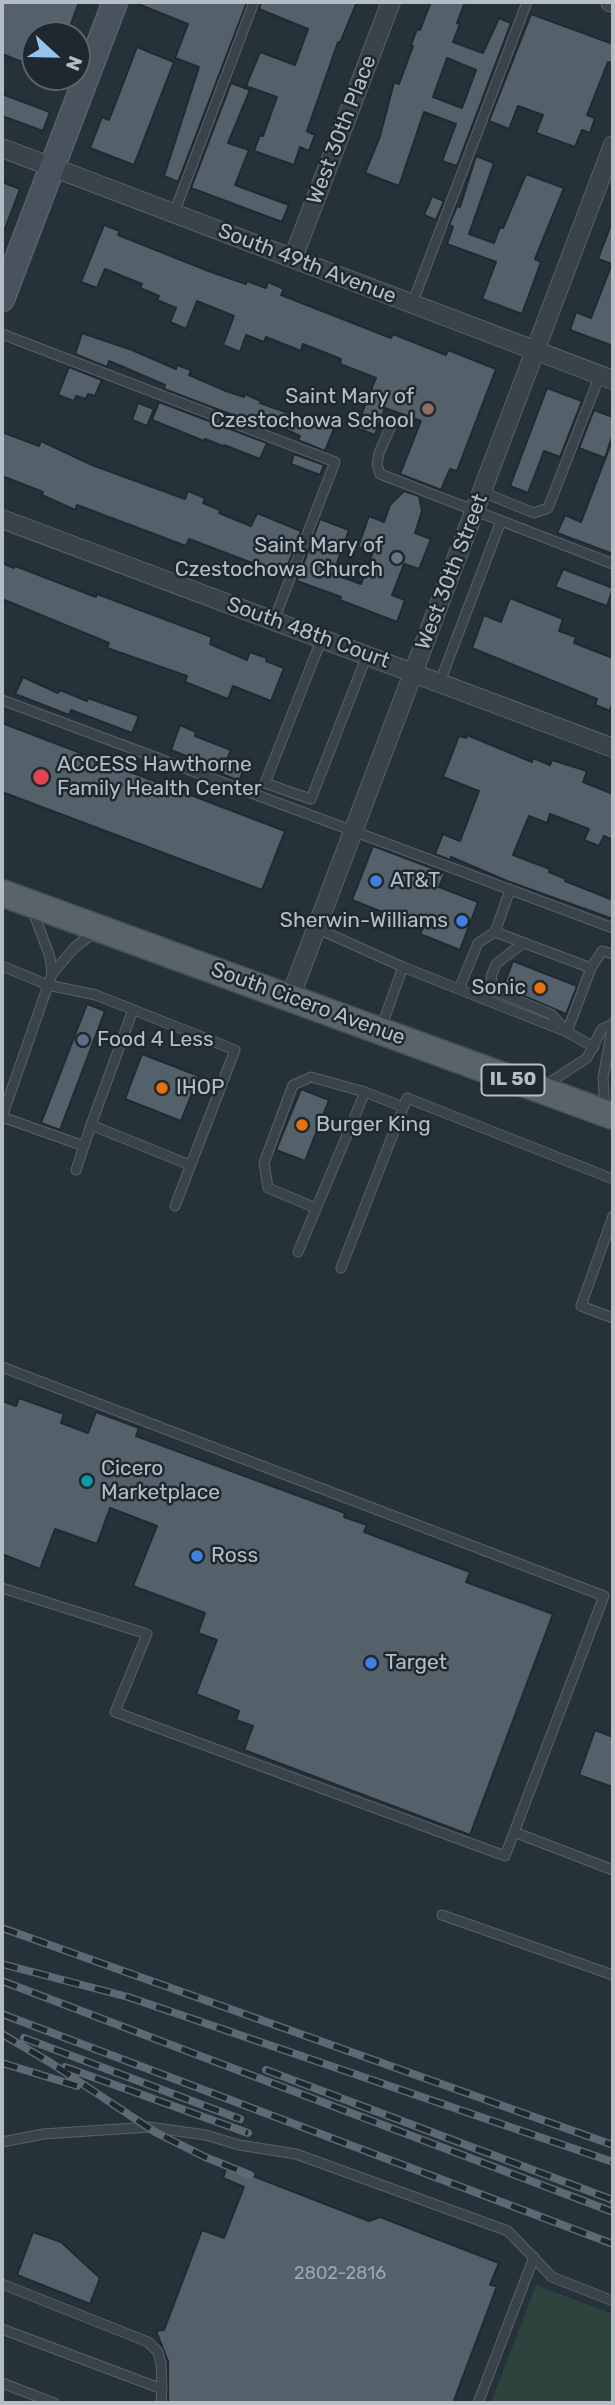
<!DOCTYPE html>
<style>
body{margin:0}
#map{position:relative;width:615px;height:2405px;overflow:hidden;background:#26323a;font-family:Rubik,sans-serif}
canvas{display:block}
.frame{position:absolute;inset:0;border:4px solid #b5bec6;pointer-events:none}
.north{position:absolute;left:21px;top:21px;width:70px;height:70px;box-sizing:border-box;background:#1f282f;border:2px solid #5b646b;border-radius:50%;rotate:112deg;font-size:19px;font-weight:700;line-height:28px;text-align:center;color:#b5bec6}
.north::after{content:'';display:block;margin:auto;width:24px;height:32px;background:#95c4ec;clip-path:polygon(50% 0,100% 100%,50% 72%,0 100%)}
</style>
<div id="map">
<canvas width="615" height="2405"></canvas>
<div class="frame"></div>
<div class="north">N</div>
</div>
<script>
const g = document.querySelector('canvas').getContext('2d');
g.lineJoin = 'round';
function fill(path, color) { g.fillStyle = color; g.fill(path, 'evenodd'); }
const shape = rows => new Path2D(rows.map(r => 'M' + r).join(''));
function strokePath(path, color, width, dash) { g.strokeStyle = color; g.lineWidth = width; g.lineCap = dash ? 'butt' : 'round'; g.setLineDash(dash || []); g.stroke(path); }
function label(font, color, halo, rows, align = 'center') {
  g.font = font + ' Rubik,sans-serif'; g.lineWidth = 5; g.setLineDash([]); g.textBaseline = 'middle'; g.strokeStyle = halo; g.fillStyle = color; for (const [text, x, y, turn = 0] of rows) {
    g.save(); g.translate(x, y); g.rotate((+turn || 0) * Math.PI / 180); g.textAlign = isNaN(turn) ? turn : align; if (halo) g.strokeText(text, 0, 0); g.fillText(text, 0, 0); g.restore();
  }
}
fill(shape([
 [536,2285,613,2314,613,2403,491,2403]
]), '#2e423e');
const building = shape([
 [2,2,79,2,67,35,35,35,35,67,2,54,2,2],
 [133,2,247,2,178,182,164,176,199,67,175,58,188,24,133,2],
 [261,2,357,2,340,43,338,42,307,131,315,135,309,151,300,147,294,165,254,151,260,135,263,136,277,97,246,86,260,52,295,65,308,29,259,9,261,2],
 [431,2,465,2,457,23,460,24,453,42,483,53,499,18,511,23,457,166,442,161,456,124,424,112,399,186,365,173,380,136,394,82,399,84,413,46,411,45,417,29,420,30,431,2],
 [447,58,476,70,462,108,433,97,447,58],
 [531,14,613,44,613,64,608,62,587,115,595,118,590,133,582,130,575,147,536,133,543,115,518,106,509,129,489,121,531,14],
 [137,47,174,62,134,165,90,148,102,117,109,120,137,47],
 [231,83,250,90,228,143,249,150,235,185,289,205,282,222,191,188,231,83],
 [2,94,50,112,43,131,2,116,2,94],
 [476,156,494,163,469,234,494,243,500,227,503,228,526,174,564,188,535,259,541,262,522,314,482,299,496,262,447,244,453,227,449,225,457,206,460,207,476,156],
 [2,182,20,189,3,234,2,233,2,182],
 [432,196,444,201,436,220,424,215,432,196],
 [612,222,613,222,613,346,570,330,576,312,591,318,612,264,598,259,612,222],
 [104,225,120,231,118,235,211,272,246,284,247,281,266,288,268,282,284,289,281,295,391,338,393,334,446,355,448,350,496,369,457,471,450,469,441,490,400,474,421,421,385,408,375,435,356,428,376,378,340,364,341,359,303,344,301,351,266,337,264,342,246,335,240,352,223,345,234,316,197,301,186,329,170,322,176,308,157,300,159,296,140,288,142,284,105,269,97,288,81,282,104,225],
 [82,333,132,350,176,369,177,365,191,370,189,375,226,391,244,397,245,394,261,401,260,403,334,429,325,451,298,440,300,436,274,424,272,430,164,389,165,385,121,366,109,361,107,367,75,354,82,333],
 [69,367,102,380,95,396,88,394,86,399,76,396,74,401,58,395,69,367],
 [547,388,582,401,560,457,544,451,528,493,510,486,547,388],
 [159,402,267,443,260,459,224,445,223,446,205,439,204,441,152,420,159,402],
 [138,403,154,409,147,426,132,420,138,403],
 [594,410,613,417,613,434,605,458,579,448,594,410],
 [2,432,39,446,41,441,92,465,185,499,188,491,205,498,203,503,220,510,219,513,251,526,257,513,301,531,284,575,189,539,186,546,77,505,75,510,42,495,43,492,2,476,2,432],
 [612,441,613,441,613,554,557,533,565,515,581,522,612,441],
 [294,454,324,465,320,475,291,464,294,454],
 [404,491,419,496,422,511,415,533,431,539,419,569,404,564,392,595,405,600,397,622,340,600,341,597,297,581,320,519,349,530,333,574,361,584,373,552,358,547,369,516,384,522,390,505,404,491],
 [2,563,14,568,15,566,96,597,97,594,212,637,210,644,247,660,250,652,267,658,266,661,284,668,271,701,233,686,228,699,185,682,187,676,107,648,109,643,2,599,2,563],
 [563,569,613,588,607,606,555,587,563,569],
 [510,598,563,619,559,631,576,637,574,643,613,658,613,701,610,711,595,705,597,699,472,648,484,615,501,622,510,598],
 [23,677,58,693,60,690,87,701,88,698,139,716,132,733,71,710,69,715,15,694,23,677],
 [2,723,285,831,262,890,2,792,2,723],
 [180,725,196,732,195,736,231,750,228,757,246,763,239,781,208,768,209,765,171,750,180,725],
 [467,735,532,762,533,758,550,765,552,760,587,771,583,782,613,794,613,840,604,836,599,846,584,840,589,829,550,814,547,823,529,816,513,855,550,869,549,872,566,879,565,881,613,900,613,919,507,881,451,857,450,860,435,854,443,834,460,841,479,791,443,777,459,736,466,738,467,735],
 [373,846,445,873,439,887,478,902,460,950,420,934,423,928,352,900,373,846],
 [513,961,577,986,566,1014,503,987,513,961],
 [87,1004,105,1011,60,1130,41,1123,87,1004],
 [142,1054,199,1076,181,1121,125,1099,142,1054],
 [301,1089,329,1100,305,1161,276,1150,301,1089],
 [19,1398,64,1414,61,1423,88,1433,96,1412,139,1428,136,1436,345,1513,344,1517,367,1525,364,1532,470,1572,466,1582,553,1614,470,1835,244,1750,253,1726,236,1720,239,1711,196,1694,217,1640,198,1633,205,1613,133,1586,157,1526,110,1508,97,1544,55,1529,40,1569,2,1554,2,1401,16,1406,19,1398],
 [595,1730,613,1737,613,1787,579,1775,595,1730],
 [227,2166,369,2221,380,2217,499,2263,490,2285,497,2286,453,2403,168,2403,168,2361,156,2331,164,2330,202,2230,224,2238,244,2187,223,2178,227,2166],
 [33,2232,61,2242,100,2278,90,2304,17,2275,33,2232]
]);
fill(building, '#54616a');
strokePath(building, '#212a31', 2);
const service = shape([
 [174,213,254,2],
 [412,304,527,2],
 [2,334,335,462,274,620],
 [391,426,379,453,377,464,380,474,613,564],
 [482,492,534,513,548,508,600,375],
 [322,638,265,783,293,793,311,799,367,655],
 [440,682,501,521],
 [2,700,613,928],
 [32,909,50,957,52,974],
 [316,928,403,967,567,1032,591,968,602,951,613,954],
 [495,932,510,890],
 [523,943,496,964,491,977,495,991,551,1014,567,1032,594,1047],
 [2,966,48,985,96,995,235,1050,175,1206],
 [459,989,478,943,495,932,591,968],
 [381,1028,403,967],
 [544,1086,587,1058,602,1029,613,1024],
 [605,1108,603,1078,613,1023],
 [2,1117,52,974,75,947,95,932],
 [2,1117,84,1146],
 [91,1125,133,1010],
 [76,1170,91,1125,190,1165],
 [316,1208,268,1188,264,1163,293,1085,311,1077,365,1092,403,1107],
 [613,1216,581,1306,613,1318],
 [298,1252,365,1092],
 [341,1268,407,1098,613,1179],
 [2,1367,604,1596,505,1856,115,1712,147,1634,2,1588],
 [514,1832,613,1870],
 [442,1915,613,1975],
 [2,2142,43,2134,149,2127,206,2135,239,2145,296,2154,508,2231,552,2277,613,2301],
 [2,2284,148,2342,158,2352,161,2363,162,2389],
 [2,2329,162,2389,161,2403],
 [2,2383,54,2403],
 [478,2403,534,2257]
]);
const minor = shape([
 [610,2,613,3],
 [2,148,613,380],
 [293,258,391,2],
 [2,519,613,748],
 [290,998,613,145]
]);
const secondary = shape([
 [2,299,115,2]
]);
const primary = shape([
 [2,893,613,1116]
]);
strokePath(service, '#586168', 11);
strokePath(minor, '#586168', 20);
strokePath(secondary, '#586168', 27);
strokePath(primary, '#464f56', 29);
strokePath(service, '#3a434b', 9);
strokePath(minor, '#3a434b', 18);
strokePath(secondary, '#48535d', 24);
strokePath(primary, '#58636a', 26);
const rail = shape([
 [2,1928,613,2145],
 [2,1964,128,1997,613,2162],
 [2,1981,613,2212],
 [2,2014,613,2244],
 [2,2034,51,2063,155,2132,205,2157,250,2175],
 [24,2038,240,2119],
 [2,2063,77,2086],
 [65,2067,248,2133],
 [266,2070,613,2200]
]);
strokePath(rail, '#5e6a73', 8);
strokePath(rail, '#1f282f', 5, [16]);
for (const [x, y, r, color] of [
 [428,409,7,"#8d6e63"],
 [397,558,7,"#6b7280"],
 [41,777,9,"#e0444e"],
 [376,881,7,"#3f7fe0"],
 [462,921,7,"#3f7fe0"],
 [540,988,7,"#e8710a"],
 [83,1040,7,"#5c6f8a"],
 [162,1088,7,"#e8710a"],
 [302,1125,7,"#e8710a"],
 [87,1481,7,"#0f9aa8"],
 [197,1556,7,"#3f7fe0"],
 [371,1663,7,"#3f7fe0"]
]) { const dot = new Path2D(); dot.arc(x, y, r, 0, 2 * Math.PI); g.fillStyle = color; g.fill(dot); strokePath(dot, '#1f282f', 2.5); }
label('18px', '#9da7af', null, [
 ["2802-2816",340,2274]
]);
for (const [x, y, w] of [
 [513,1080,63]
]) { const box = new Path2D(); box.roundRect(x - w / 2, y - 15.5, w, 31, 5); g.fillStyle = '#1f282f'; g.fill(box); strokePath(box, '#b5bec6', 2); }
label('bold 19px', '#b5bec6', null, [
 ["IL 50",513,1080]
]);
label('21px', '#b5bec6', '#1f282f', [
 ["West 30th Place",342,130,-69],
 ["South 49th Avenue",307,264,21],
 ["West 30th Street",452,572,-69],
 ["South 48th Court",308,633,20],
 ["South Cicero Avenue",308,1004,20]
]);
label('21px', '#b5bec6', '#1f282f', [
 ["Saint Mary of",414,397,"right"],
 ["Czestochowa School",414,421,"right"],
 ["Saint Mary of",383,546,"right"],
 ["Czestochowa Church",383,570,"right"],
 ["ACCESS Hawthorne",57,765],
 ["Family Health Center",57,789],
 ["AT&T",390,881],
 ["Sherwin-Williams",448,921,"right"],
 ["Sonic",526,988,"right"],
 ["Food 4 Less",97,1040],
 ["IHOP",176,1088],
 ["Burger King",316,1125],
 ["Cicero",101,1469],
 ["Marketplace",101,1493],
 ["Ross",211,1556],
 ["Target",385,1663]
], 'left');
</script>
